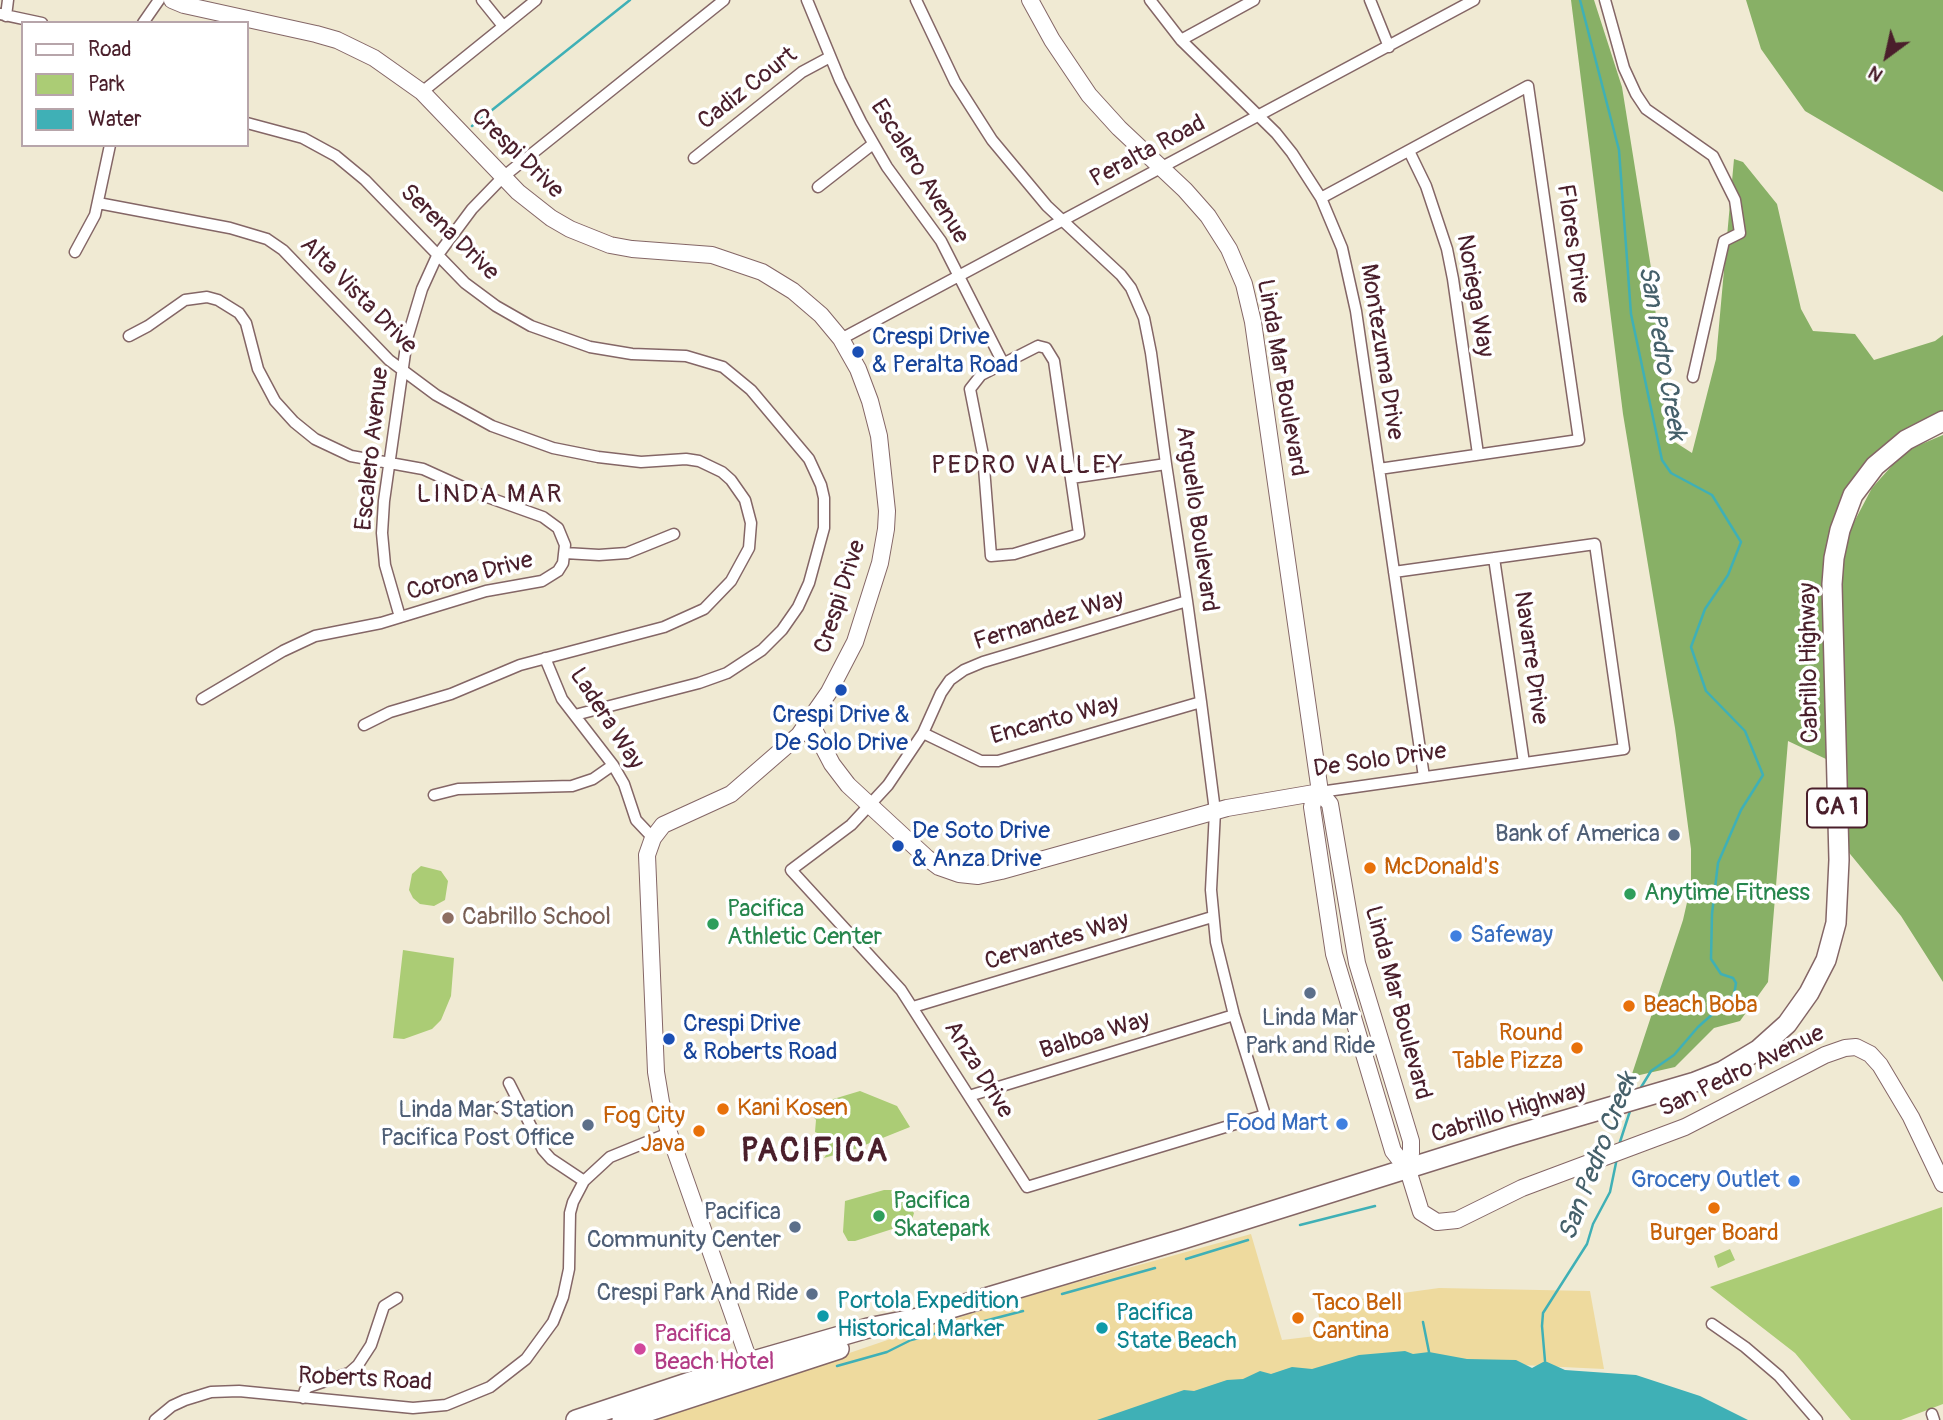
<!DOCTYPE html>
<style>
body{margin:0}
#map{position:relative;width:1943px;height:1420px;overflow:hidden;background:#f0ead3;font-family:Pangolin,sans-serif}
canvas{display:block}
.legend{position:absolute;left:21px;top:21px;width:228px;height:126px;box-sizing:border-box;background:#fff;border:2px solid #b7a5aa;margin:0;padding:9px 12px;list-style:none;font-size:21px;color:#4a1f2b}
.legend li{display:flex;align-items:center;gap:14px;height:35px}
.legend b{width:35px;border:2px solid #b7a5aa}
.north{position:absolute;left:1852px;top:21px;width:70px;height:70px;-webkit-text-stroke:5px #fff;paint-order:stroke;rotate:213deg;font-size:19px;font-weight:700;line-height:28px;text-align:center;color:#4a1f2b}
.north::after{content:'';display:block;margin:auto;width:24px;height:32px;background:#4a1f2b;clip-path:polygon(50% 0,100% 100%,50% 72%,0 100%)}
</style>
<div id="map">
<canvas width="1943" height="1420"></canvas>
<ul class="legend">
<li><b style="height:9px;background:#fff"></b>Road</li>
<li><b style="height:19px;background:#abcc75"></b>Park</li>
<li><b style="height:19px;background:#3fb0b6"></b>Water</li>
</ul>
<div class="north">N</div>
</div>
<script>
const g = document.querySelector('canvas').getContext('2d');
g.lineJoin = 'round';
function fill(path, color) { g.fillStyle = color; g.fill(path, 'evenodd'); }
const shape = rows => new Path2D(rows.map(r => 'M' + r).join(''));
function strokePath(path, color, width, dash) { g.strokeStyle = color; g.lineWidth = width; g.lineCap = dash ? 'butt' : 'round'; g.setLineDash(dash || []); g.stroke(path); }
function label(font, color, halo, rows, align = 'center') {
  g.font = font + ' Pangolin,sans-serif'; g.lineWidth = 7; g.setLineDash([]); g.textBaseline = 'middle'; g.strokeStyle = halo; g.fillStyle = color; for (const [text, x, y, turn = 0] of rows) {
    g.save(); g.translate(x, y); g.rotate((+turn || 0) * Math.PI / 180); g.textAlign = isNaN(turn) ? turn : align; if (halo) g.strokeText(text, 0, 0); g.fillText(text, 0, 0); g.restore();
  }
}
fill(shape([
 [421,866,441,871,448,881,445,900,434,906,420,904,413,898,409,890,412,874],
 [403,950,454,958,451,996,441,1020,432,1029,404,1039,393,1038],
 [860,1091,897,1106,910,1127,855,1149,824,1158,830,1149,826,1137,815,1132,816,1120,812,1115,800,1109],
 [884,1190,892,1190,904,1201,914,1213,911,1223,855,1241,848,1241,843,1232,845,1201],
 [1942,1207,1943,1404,1901,1420,1851,1420,1795,1353,1710,1287],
 [1730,1249,1735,1260,1718,1268,1714,1256]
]), '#abcc75');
fill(shape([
 [1571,0,1594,0,1622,87,1652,274,1667,437,1692,453,1716,359,1734,159,1743,162,1777,204,1801,309,1813,331,1855,334,1874,360,1935,341,1943,335,1943,416,1861,472,1825,634,1826,759,1788,741,1768,982,1740,1021,1714,1028,1675,1067,1631,1077,1683,920,1691,885,1691,849,1675,728,1623,414],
 [1746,0,1943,0,1943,192,1805,111,1761,49],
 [1943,435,1943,982,1901,916,1846,849,1839,640,1843,543,1872,488,1905,451]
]), '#88b066');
fill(shape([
 [1251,1234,1282,1340,1324,1335,1316,1305,1439,1288,1590,1291,1604,1369,1459,1362,1116,1420,653,1420,908,1333,1056,1288]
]), '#eeda9e');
fill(shape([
 [1405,1351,1413,1354,1429,1352,1467,1359,1516,1360,1532,1368,1545,1361,1565,1370,1636,1375,1700,1396,1748,1420,1097,1420,1184,1390,1194,1391,1227,1380,1243,1379,1260,1371,1271,1374,1292,1367,1312,1369,1359,1355]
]), '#3fb0b6');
strokePath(shape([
 [1580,0,1619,150,1631,314,1662,460,1671,473,1712,495,1741,542,1728,575,1705,609,1691,647,1706,691,1745,731,1763,775,1741,810,1718,863,1712,914,1711,959,1721,974,1733,978,1736,983,1734,995,1698,1027,1674,1055,1651,1071,1640,1089],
 [472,126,630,0],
 [1619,1145,1630,1111],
 [1300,1225,1375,1206],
 [1186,1259,1248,1240],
 [1062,1294,1155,1268],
 [1423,1322,1429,1352],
 [1545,1361,1542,1326,1543,1313,1587,1244,1593,1224,1610,1192,1617,1158],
 [837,1366,887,1352,911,1340,1023,1311]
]), '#3fb0b6', 2.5);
const street = shape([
 [482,0,503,26],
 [807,0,840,80,861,122,887,167,941,241,1003,363],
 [916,0,955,82,992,140,1047,206,1121,275,1131,288,1144,318,1151,353,1166,464,1187,601,1201,702,1215,811,1211,890,1216,942,1234,1015,1265,1115,1027,1187,901,990,791,870,851,825,888,785,923,733,941,693,950,680,964,670,983,662,1187,601],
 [1150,0,1181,40,1276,133,1292,153,1321,198,1342,248,1356,311,1424,777],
 [1370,0,1389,47],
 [1605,0,1624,68,1636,94,1646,109,1713,156,1735,200,1740,233,1724,241,1693,377],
 [0,14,42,23],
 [6,16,8,0],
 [143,23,159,0],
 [1181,40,1254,0],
 [422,92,536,0],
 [247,123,303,138,336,156,365,180,465,283,496,306,531,326,590,347,632,354,686,356,723,367,751,390,809,459,821,485,824,498,824,528,809,583,798,607,782,630,762,650,727,673,699,683,575,715],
 [1409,151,1426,186,1447,249,1453,279,1478,454],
 [694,158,802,72,830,57],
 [818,187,873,144],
 [1321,198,1528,86,1579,440,1379,469],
 [98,203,230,228,267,239,283,250,389,360,436,395,492,426,553,448,598,457,641,462,686,459,699,461,722,472,731,480,745,500,751,523,749,548,731,581,704,609,664,627,520,665,451,694,390,712,364,725],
 [75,252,95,215,110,145],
 [129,336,148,326,185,300,207,297,218,300,239,313,246,323,258,369,275,401,294,422,315,439,351,456,423,469,476,493,543,517,558,528,565,545,563,563,558,571,542,581,486,591,381,623,315,636,283,651,202,699],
 [841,339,1474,0],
 [1038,346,1046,348,1054,361,1079,534,1014,554,991,556,983,455,970,389,981,375,1038,346],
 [1071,478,1166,464],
 [565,553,599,555,627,553,674,534],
 [1494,558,1524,763],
 [400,617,385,565,382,533,384,501,407,339,422,289,437,256,472,209,503,177,724,0],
 [545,658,562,699,613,765,624,784,636,820,653,838],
 [923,733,981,761,998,761,1201,702],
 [1320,792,1624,749,1595,544,1394,572],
 [434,795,458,789,572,786,593,779,613,765],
 [913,1007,1212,917],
 [509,1083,543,1150,551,1159,584,1181],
 [969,1096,1234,1015],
 [499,1108,517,1099],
 [1712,1324,1745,1347,1779,1376,1817,1420],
 [303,1398,305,1390,308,1387,349,1373,358,1365,371,1345,384,1306,397,1298],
 [1932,1414,1934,1420],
 [155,1420,172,1406,185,1400,211,1392,239,1391,413,1408,446,1405,490,1387,526,1359,553,1322,563,1297,569,1269,570,1213,573,1202,584,1181,610,1157,669,1133]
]);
const secondary = shape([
 [172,0,184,5,316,34,337,40,374,58,422,92,518,192,551,218,570,229,610,245,632,249,712,255,762,272,793,291,821,315,841,339,858,369,870,401,879,436,887,511,886,529,880,563,855,642,829,692,799,735,731,794,663,825,653,838,647,855,656,1072,661,1102,669,1133,753,1372],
 [1030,0,1052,40,1089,95,1119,128,1185,190,1208,216,1229,249,1244,284,1253,322,1320,792,1330,804,1357,963,1411,1141,1411,1153,1408,1170,1421,1212,1437,1222,1457,1220,1522,1188,1685,1127,1825,1055,1845,1048,1856,1047,1870,1054,1880,1065,1911,1117,1943,1184],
 [810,722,832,764,848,785,927,858,939,867,959,874,978,876,1001,871,1227,808,1320,792],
 [1320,792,1314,799,1312,807,1334,954,1393,1151,1408,1170]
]);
const highway = shape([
 [576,1420,750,1362,868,1328,918,1318,1183,1239,1511,1136,1695,1082,1723,1071,1758,1050,1787,1024,1809,993,1826,960,1836,923,1839,860,1832,584,1834,558,1840,530,1853,495,1875,466,1906,440,1943,421],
 [622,1420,839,1349]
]);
strokePath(street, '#846666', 13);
strokePath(secondary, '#846666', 18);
strokePath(highway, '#846666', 22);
strokePath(street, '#fff', 10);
strokePath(secondary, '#fff', 16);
strokePath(highway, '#fff', 19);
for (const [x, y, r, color] of [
 [858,352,7,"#1a4fb4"],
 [841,690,7,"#1a4fb4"],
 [1674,835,7,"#5c6f8a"],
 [898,846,7,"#1a4fb4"],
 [1370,868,7,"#e8710a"],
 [1630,894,7,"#2e9e5b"],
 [448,918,7,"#8d6e63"],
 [713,924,7,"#2e9e5b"],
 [1456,936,7,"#3f7fe0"],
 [1310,993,7,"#5c6f8a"],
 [1629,1006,7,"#e8710a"],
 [669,1039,7,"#1a4fb4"],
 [1577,1048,7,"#e8710a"],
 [723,1109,7,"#e8710a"],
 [1342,1124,7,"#3f7fe0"],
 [588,1125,7,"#5c6f8a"],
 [699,1131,7,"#e8710a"],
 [1794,1181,7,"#3f7fe0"],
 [1714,1208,7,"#e8710a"],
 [879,1216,7,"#2e9e5b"],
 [795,1227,7,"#5c6f8a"],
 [812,1294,7,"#5c6f8a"],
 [823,1316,7,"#0f9aa8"],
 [1298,1318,7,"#e8710a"],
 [1102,1328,7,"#0f9aa8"],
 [640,1349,7,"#d1479c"]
]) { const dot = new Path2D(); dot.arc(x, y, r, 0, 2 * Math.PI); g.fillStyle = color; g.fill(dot); strokePath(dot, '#fff', 2.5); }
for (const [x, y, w] of [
 [1837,808,60]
]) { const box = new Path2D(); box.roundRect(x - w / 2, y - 19.5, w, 39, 5); g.fillStyle = '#fff'; g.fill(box); strokePath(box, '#4a1f2b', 2); }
label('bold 23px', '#4a1f2b', null, [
 ["CA 1",1837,808]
]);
label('24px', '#4a1f2b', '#fff', [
 ["Cadiz Court",748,89,-38],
 ["Peralta Road",1148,152,-28],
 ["Crespi Drive",517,154,44],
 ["Escalero Avenue",919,172,58],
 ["Serena Drive",449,233,44],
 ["Flores Drive",1572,244,82],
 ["Alta Vista Drive",358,296,45],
 ["Noriega Way",1474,296,80],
 ["Montezuma Drive",1381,352,81],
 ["Linda Mar Boulevard",1281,378,80],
 ["Escalero Avenue",373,449,-84],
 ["Arguello Boulevard",1196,519,82],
 ["Corona Drive",470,577,-15],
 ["Crespi Drive",841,597,-72],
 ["Fernandez Way",1049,621,-17],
 ["Navarre Drive",1530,658,82],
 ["Cabrillo Highway",1810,663,-91],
 ["Ladera Way",606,719,57],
 ["Encanto Way",1055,721,-15],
 ["De Solo Drive",1380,761,-8],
 ["Cervantes Way",1057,942,-17],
 ["Linda Mar Boulevard",1397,1003,75],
 ["Balboa Way",1095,1036,-17],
 ["Anza Drive",978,1070,58],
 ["San Pedro Avenue",1742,1072,-26],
 ["Cabrillo Highway",1509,1113,-17],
 ["Roberts Road",365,1380,3]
]);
label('24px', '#164399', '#fff', [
 ["Crespi Drive",872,338],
 ["& Peralta Road",872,366],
 ["Crespi Drive &",841,716,"center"],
 ["De Solo Drive",841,744,"center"],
 ["De Soto Drive",912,832],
 ["& Anza Drive",912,860],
 ["Crespi Drive",683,1025],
 ["& Roberts Road",683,1053]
], 'left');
label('24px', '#4e5e75', '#fff', [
 ["Bank of America",1660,835],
 ["Linda Mar",1310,1019,"center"],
 ["Park and Ride",1310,1047,"center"],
 ["Linda Mar Station",574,1111],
 ["Pacifica Post Office",574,1139],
 ["Pacifica",781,1213],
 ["Community Center",781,1241],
 ["Crespi Park And Ride",798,1294]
], 'right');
label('24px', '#c56008', '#fff', [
 ["McDonald's",1384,868],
 ["Beach Boba",1643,1006],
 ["Round",1563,1034,"right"],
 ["Table Pizza",1563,1062,"right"],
 ["Kani Kosen",737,1109],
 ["Fog City",685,1117,"right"],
 ["Java",685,1145,"right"],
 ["Burger Board",1714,1234,"center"],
 ["Taco Bell",1312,1304],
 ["Cantina",1312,1332]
], 'left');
label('24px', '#27864d', '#fff', [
 ["Anytime Fitness",1644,894],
 ["Pacifica",727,910],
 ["Athletic Center",727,938],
 ["Pacifica",893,1202],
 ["Skatepark",893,1230]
], 'left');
label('24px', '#785e54', '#fff', [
 ["Cabrillo School",462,918]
], 'left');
label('24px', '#366cbe', '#fff', [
 ["Safeway",1470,936,"left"],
 ["Food Mart",1328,1124],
 ["Grocery Outlet",1780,1181]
], 'right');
label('24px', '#0d838f', '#fff', [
 ["Portola Expedition",837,1302],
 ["Historical Marker",837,1330],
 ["Pacifica",1116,1314],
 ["State Beach",1116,1342]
], 'left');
label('24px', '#b23c85', '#fff', [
 ["Pacifica",654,1335],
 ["Beach Hotel",654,1363]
], 'left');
label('italic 26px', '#45606a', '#fff', [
 ["San Pedro Creek",1661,353,80],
 ["San Pedro Creek",1599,1157,-69]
]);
g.letterSpacing = '2px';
label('26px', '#4a1f2b', '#fff', [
 ["PEDRO VALLEY",1028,466],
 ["LINDA MAR",490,495]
]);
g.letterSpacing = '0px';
g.letterSpacing = '2px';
label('bold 32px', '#4a1f2b', '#fff', [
 ["PACIFICA",815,1153]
]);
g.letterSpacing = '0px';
</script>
